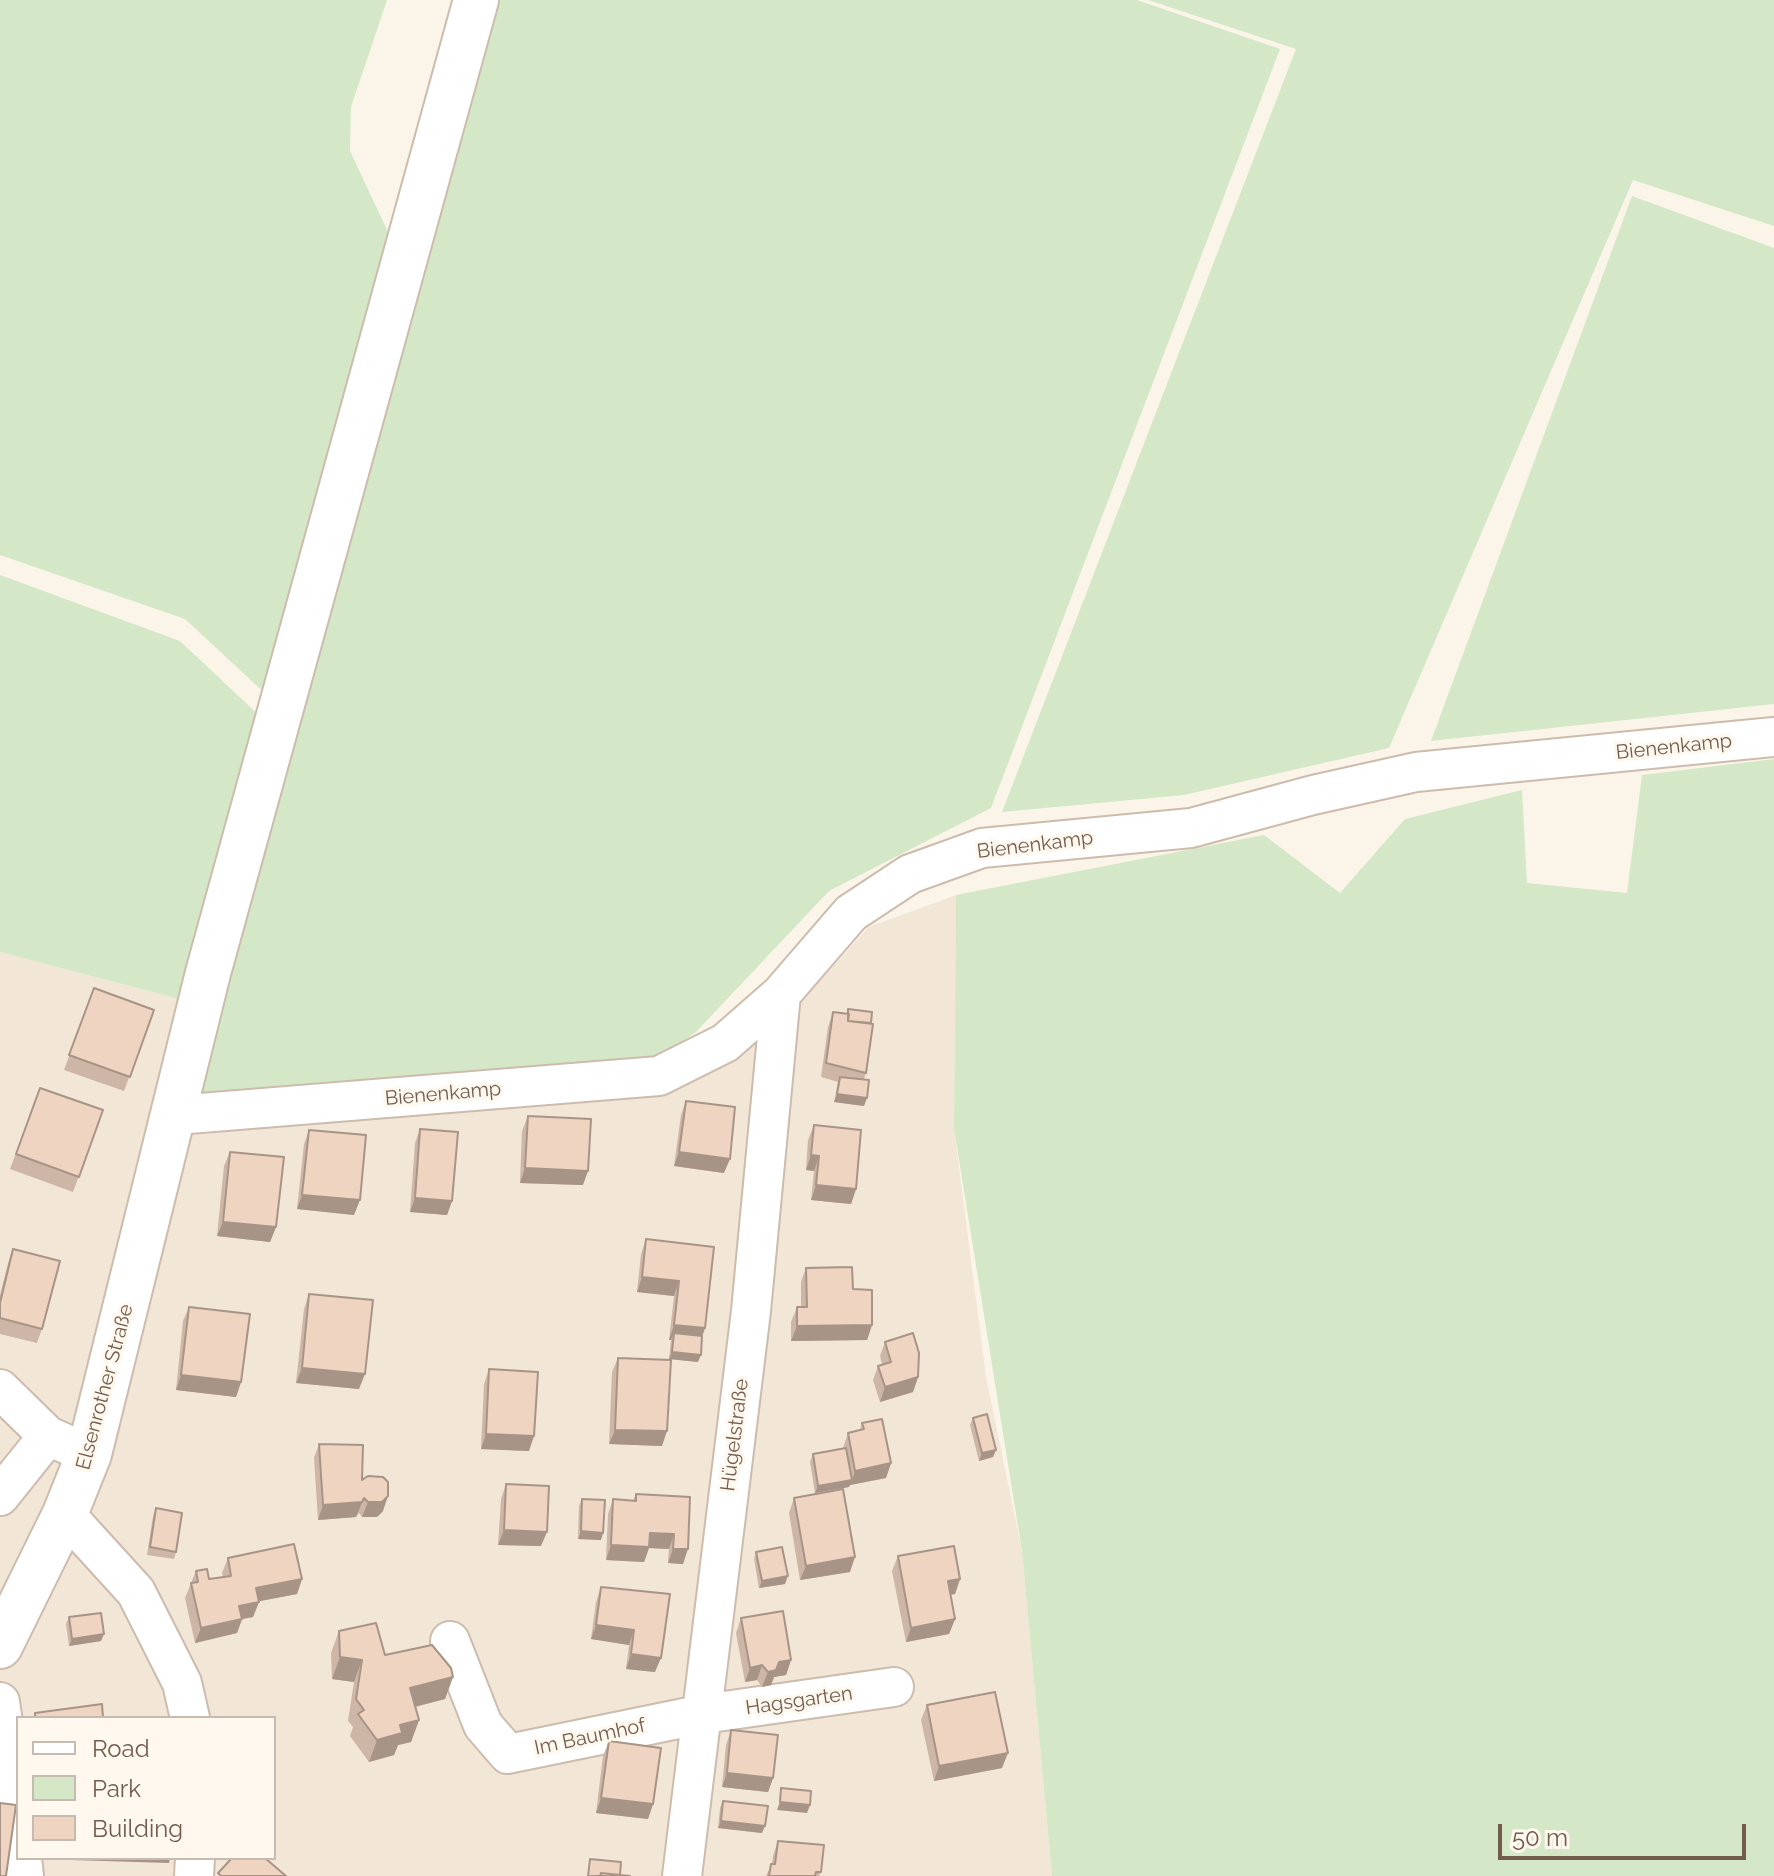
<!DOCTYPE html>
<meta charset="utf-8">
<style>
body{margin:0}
#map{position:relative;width:1774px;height:1876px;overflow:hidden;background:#fbf4e8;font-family:Raleway,sans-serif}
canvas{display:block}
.legend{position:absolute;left:16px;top:1716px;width:260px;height:144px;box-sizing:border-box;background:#fef8ee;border:2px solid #c7baae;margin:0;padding:10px 14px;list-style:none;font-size:24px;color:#745c4d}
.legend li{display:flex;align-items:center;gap:16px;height:40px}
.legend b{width:40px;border:2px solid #c7baae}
.scale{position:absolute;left:1498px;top:1824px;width:248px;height:36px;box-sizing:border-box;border:4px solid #745c4d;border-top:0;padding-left:10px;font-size:24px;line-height:28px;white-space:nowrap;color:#745c4d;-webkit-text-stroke:6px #fef8ee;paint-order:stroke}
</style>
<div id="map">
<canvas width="1774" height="1876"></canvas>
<ul class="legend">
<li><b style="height:10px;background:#fff"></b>Road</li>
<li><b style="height:22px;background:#d4e8c7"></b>Park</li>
<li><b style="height:22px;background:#efd4c1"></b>Building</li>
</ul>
<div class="scale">50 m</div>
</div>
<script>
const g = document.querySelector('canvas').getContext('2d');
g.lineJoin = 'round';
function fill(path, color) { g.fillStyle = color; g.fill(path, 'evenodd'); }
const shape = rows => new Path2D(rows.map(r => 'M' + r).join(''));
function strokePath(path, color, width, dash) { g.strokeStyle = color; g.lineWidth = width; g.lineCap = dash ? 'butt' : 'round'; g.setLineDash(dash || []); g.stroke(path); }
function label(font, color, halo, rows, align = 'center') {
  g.font = font + ' Raleway,sans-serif'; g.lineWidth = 6; g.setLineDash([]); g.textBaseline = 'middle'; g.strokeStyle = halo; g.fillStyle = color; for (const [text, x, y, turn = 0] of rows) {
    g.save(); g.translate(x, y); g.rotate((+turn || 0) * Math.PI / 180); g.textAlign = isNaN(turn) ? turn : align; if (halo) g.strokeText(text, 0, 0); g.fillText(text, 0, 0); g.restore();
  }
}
fill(shape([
 [956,895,954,1129,986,1377,1022,1551,1052,1876,0,1876,0,952,179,999,674,1081,787,1017,869,927],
 [18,1718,274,1718,274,1858,18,1858]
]), '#f2e6d6');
fill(shape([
 [0,0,387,0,351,107,350,151,389,234,269,697,185,619,0,555],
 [497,0,1137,0,1280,49,991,808,829,891,696,1032,653,1063,182,1108],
 [1148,0,1774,0,1774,226,1633,180,1389,748,1184,795,1002,812,1296,49],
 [1632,196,1774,248,1774,704,1431,741],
 [0,575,180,641,264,720,179,999,0,952],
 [1774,759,1774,1876,1052,1876,1022,1551,954,1129,956,895,1264,835,1340,893,1405,819,1522,790,1527,883,1627,893,1642,775]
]), '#d4e8c7');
const minor = shape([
 [176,1115,659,1076,725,1043,781,994,851,913,910,874,982,848,1191,828,1313,795,1416,772,1774,737],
 [0,1389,48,1436],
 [0,1496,48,1436,89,1454],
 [65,1514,136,1592,182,1683,190,1718],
 [450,1641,483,1725,508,1754,703,1714,894,1687],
 [0,1702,18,1827],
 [22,1858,24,1876],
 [194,1876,195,1858],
 [682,1876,751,1311,781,994]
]);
const tertiary = shape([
 [0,1646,65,1514,89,1454,208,973,476,0]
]);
strokePath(minor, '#cdbcae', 42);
strokePath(tertiary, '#cdbcae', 48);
strokePath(minor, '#fff', 38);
strokePath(tertiary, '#fff', 44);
fill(shape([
 [94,988,154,1010,124,1091,64,1070],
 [848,1009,871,1023,866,1073,864,1079,864,1106,834,1102,838,1082,821,1077,828,1027,833,1012,846,1014],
 [40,1088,103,1110,73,1192,10,1169],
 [686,1101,724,1173,674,1166,681,1115],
 [528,1116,583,1185,520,1183,522,1131],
 [814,1125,856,1189,851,1204,811,1200,814,1171,806,1170,808,1140],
 [420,1129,452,1201,447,1215,410,1212,415,1143],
 [309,1130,354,1215,297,1209,304,1144],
 [230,1152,276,1227,270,1242,217,1236,224,1166],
 [646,1239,714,1247,705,1328,702,1336,698,1362,669,1359,671,1340,669,1340,674,1296,637,1292,641,1254],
 [13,1249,42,1329,37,1343,0,1334,0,1295,8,1263],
 [806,1268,853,1289,872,1325,867,1340,791,1341,791,1322,797,1307,801,1307,801,1282],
 [309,1294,359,1389,296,1383,304,1309],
 [189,1307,241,1382,236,1397,176,1390,183,1321],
 [885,1342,918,1377,913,1392,880,1402,873,1380,878,1366,882,1364,880,1356],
 [618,1358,662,1446,609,1444,612,1372],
 [489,1369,529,1451,481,1449,484,1384],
 [973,1418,996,1450,993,1457,979,1461,970,1425],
 [862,1423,891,1463,886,1478,850,1485,849,1487,815,1493,810,1462,813,1454,843,1448,848,1433,860,1430],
 [319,1444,362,1480,383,1511,377,1517,362,1517,359,1513,356,1517,318,1520,314,1458],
 [506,1484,541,1546,498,1545,501,1499],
 [636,1494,690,1497,683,1564,668,1563,669,1549,649,1548,644,1562,606,1560,608,1514,613,1499,633,1500],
 [794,1498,850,1572,800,1580,789,1513],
 [582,1499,601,1540,578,1539,579,1506],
 [156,1508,176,1552,174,1559,147,1555,153,1516],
 [756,1552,785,1584,759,1588,754,1559],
 [898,1556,960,1579,955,1594,950,1595,955,1619,949,1634,906,1642,892,1571],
 [228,1558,302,1579,297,1594,259,1601,253,1617,242,1619,237,1633,195,1643,185,1598,191,1583,196,1571,209,1579,223,1577,222,1573],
 [601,1587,670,1594,655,1672,626,1669,629,1645,591,1639,596,1602],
 [69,1617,101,1641,69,1646,66,1624],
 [741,1618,791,1660,786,1675,774,1677,771,1685,762,1687,757,1680,745,1682,736,1633],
 [339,1631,385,1655,453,1677,445,1699,415,1707,419,1720,411,1742,398,1745,394,1755,369,1762,350,1736,353,1727,348,1721,354,1682,332,1679,331,1653],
 [927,1705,1002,1768,934,1781,921,1720],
 [731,1730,773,1778,768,1792,722,1787,726,1745],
 [609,1741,653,1804,648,1819,596,1813,603,1756],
 [723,1801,762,1833,718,1828,720,1808],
 [778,1841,821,1872,819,1876,766,1876,772,1864,773,1856]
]), '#ceb6a6');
fill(shape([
 [837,1094,867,1098,864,1106,834,1102],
 [679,1152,730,1159,724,1173,674,1166],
 [811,1155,819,1156,814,1171,806,1170],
 [525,1168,588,1171,583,1185,520,1183],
 [816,1185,856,1189,851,1204,811,1200],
 [302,1195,360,1200,354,1215,297,1209],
 [415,1198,452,1201,447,1215,410,1212],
 [223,1222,276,1227,270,1242,217,1236],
 [642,1277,679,1281,674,1296,637,1292],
 [674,1325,705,1328,700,1343,674,1333,671,1340,669,1340],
 [872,1325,867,1340,791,1341,797,1326],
 [672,1352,701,1355,698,1362,669,1359],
 [302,1368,365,1374,359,1389,296,1383],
 [181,1375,241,1382,236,1397,176,1390],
 [918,1377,913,1392,880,1402,885,1387],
 [615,1430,667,1431,662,1446,609,1444],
 [486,1434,534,1436,529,1451,481,1449],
 [996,1450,993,1457,979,1461,982,1453],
 [891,1463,886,1478,850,1485,849,1487,815,1493,818,1486,852,1480,855,1471],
 [388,1496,383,1511,377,1517,362,1517,368,1502],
 [364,1498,356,1517,318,1520,323,1505],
 [504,1530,547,1532,541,1546,498,1545],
 [581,1531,603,1533,601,1540,578,1539],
 [650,1533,674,1534,669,1549,649,1548,644,1562,606,1560,611,1545],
 [673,1549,688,1549,683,1564,668,1563],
 [855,1557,850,1572,800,1580,806,1566],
 [788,1576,785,1584,759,1588,762,1581],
 [302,1579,297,1594,250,1603,256,1588],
 [960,1579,955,1594,942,1596,948,1581],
 [259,1602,253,1617,242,1619,237,1633,195,1643,201,1628,239,1606],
 [955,1619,949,1634,906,1642,911,1628],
 [596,1625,634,1630,629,1645,591,1639],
 [104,1634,101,1641,69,1646,72,1639],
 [631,1654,661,1658,655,1672,626,1669],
 [340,1657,362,1660,354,1682,332,1679],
 [791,1660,786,1675,774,1677,771,1685,762,1687,768,1672,779,1662],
 [762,1665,757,1680,745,1682,750,1668],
 [453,1677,445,1699,402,1710,410,1688],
 [419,1720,411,1742,398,1745,394,1755,369,1762,377,1740,400,1725],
 [1008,1753,1002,1768,934,1781,939,1766],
 [727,1773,773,1778,768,1792,722,1787],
 [601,1798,653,1804,648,1819,596,1813],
 [780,1802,810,1805,807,1813,777,1810],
 [721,1821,765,1826,762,1833,718,1828],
 [72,1858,170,1858,169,1863,71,1860]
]), '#a79487');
const building = shape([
 [94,988,154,1010,130,1077,69,1055,94,988],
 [848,1009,872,1012,871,1023,848,1021,848,1009],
 [833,1012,849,1014,848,1021,873,1024,866,1073,826,1063,833,1012],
 [840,1077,869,1080,867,1098,837,1094,840,1077],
 [40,1088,103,1110,79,1177,16,1154,40,1088],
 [686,1101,735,1107,730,1159,679,1152,686,1101],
 [528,1116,591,1119,588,1171,525,1168,528,1116],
 [814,1125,861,1130,856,1189,816,1185,819,1156,811,1155,814,1125],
 [420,1129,458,1132,452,1201,415,1198,420,1129],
 [309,1130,366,1135,360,1200,302,1195,309,1130],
 [230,1152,284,1157,276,1227,223,1222,230,1152],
 [646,1239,714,1247,705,1328,674,1325,679,1281,642,1277,646,1239],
 [13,1249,60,1261,42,1329,0,1318,0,1303,13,1249],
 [852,1267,853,1289,872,1290,872,1325,797,1326,797,1307,807,1307,806,1268,852,1267],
 [309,1294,373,1300,365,1374,302,1368,309,1294],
 [189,1307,250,1314,241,1382,181,1375,189,1307],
 [674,1333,702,1336,701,1355,672,1352,674,1333],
 [913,1333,919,1353,918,1377,885,1387,878,1366,891,1362,885,1342,913,1333],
 [618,1358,671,1360,667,1431,615,1430,618,1358],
 [489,1369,538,1372,534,1436,486,1434,489,1369],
 [987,1414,996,1450,982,1453,973,1418,987,1414],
 [882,1419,891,1463,855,1471,848,1433,864,1429,862,1423,882,1419],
 [319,1444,363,1445,362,1480,368,1476,383,1477,388,1482,388,1496,382,1502,368,1502,364,1498,362,1502,323,1505,319,1444],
 [846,1448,852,1480,818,1486,813,1454,846,1448],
 [506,1484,549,1486,547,1532,504,1530,506,1484],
 [843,1489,855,1557,806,1566,794,1498,843,1489],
 [636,1494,690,1497,688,1549,673,1549,674,1534,650,1533,649,1547,611,1545,613,1499,636,1501,636,1494],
 [582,1499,605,1500,603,1533,581,1531,582,1499],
 [156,1508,182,1513,176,1552,150,1547,156,1508],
 [294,1544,302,1579,256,1588,259,1602,239,1606,242,1619,201,1628,191,1583,198,1582,196,1571,207,1569,209,1579,231,1576,228,1558,294,1544],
 [954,1546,960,1579,948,1581,955,1619,911,1628,898,1556,954,1546],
 [782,1547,788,1576,762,1581,756,1552,782,1547],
 [601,1587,670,1594,661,1658,631,1654,634,1630,596,1625,601,1587],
 [783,1611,791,1660,779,1662,776,1670,768,1672,762,1665,750,1668,741,1618,783,1611],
 [101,1613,104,1634,72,1639,69,1617,101,1613],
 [376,1623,385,1655,432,1645,451,1668,453,1677,410,1688,419,1720,400,1725,402,1733,377,1740,358,1714,364,1710,356,1699,362,1660,340,1657,339,1631,376,1623],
 [995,1692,1008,1753,939,1766,927,1705,995,1692],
 [102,1704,103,1718,35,1718,35,1713,102,1704],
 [731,1730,778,1735,773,1778,727,1773,731,1730],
 [609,1741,661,1748,653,1804,601,1798,609,1741],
 [781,1788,811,1791,810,1805,780,1802,781,1788],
 [723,1801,768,1806,765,1826,721,1821,723,1801],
 [0,1803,16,1805,6,1876,0,1876,0,1803],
 [778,1841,824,1845,821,1872,816,1872,815,1876,769,1876,771,1864,775,1864,778,1841],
 [232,1858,265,1858,286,1876,221,1876,218,1873,232,1858],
 [590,1859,621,1862,620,1875,601,1873,600,1876,588,1876,590,1859],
 [601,1873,630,1876,601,1876,601,1873]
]);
fill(building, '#efd4c1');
strokePath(building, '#a79487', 2);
label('20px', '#745c4d', '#fef8ee', [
 ["Bienenkamp",1674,747,-6],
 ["Bienenkamp",1035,845,-7],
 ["Bienenkamp",443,1094,-5],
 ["Elsenrother Straße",105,1387,-75],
 ["Hügelstraße",735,1435,-83],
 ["Hagsgarten",799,1701,-8],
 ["Im Baumhof",590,1737,-12]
]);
</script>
